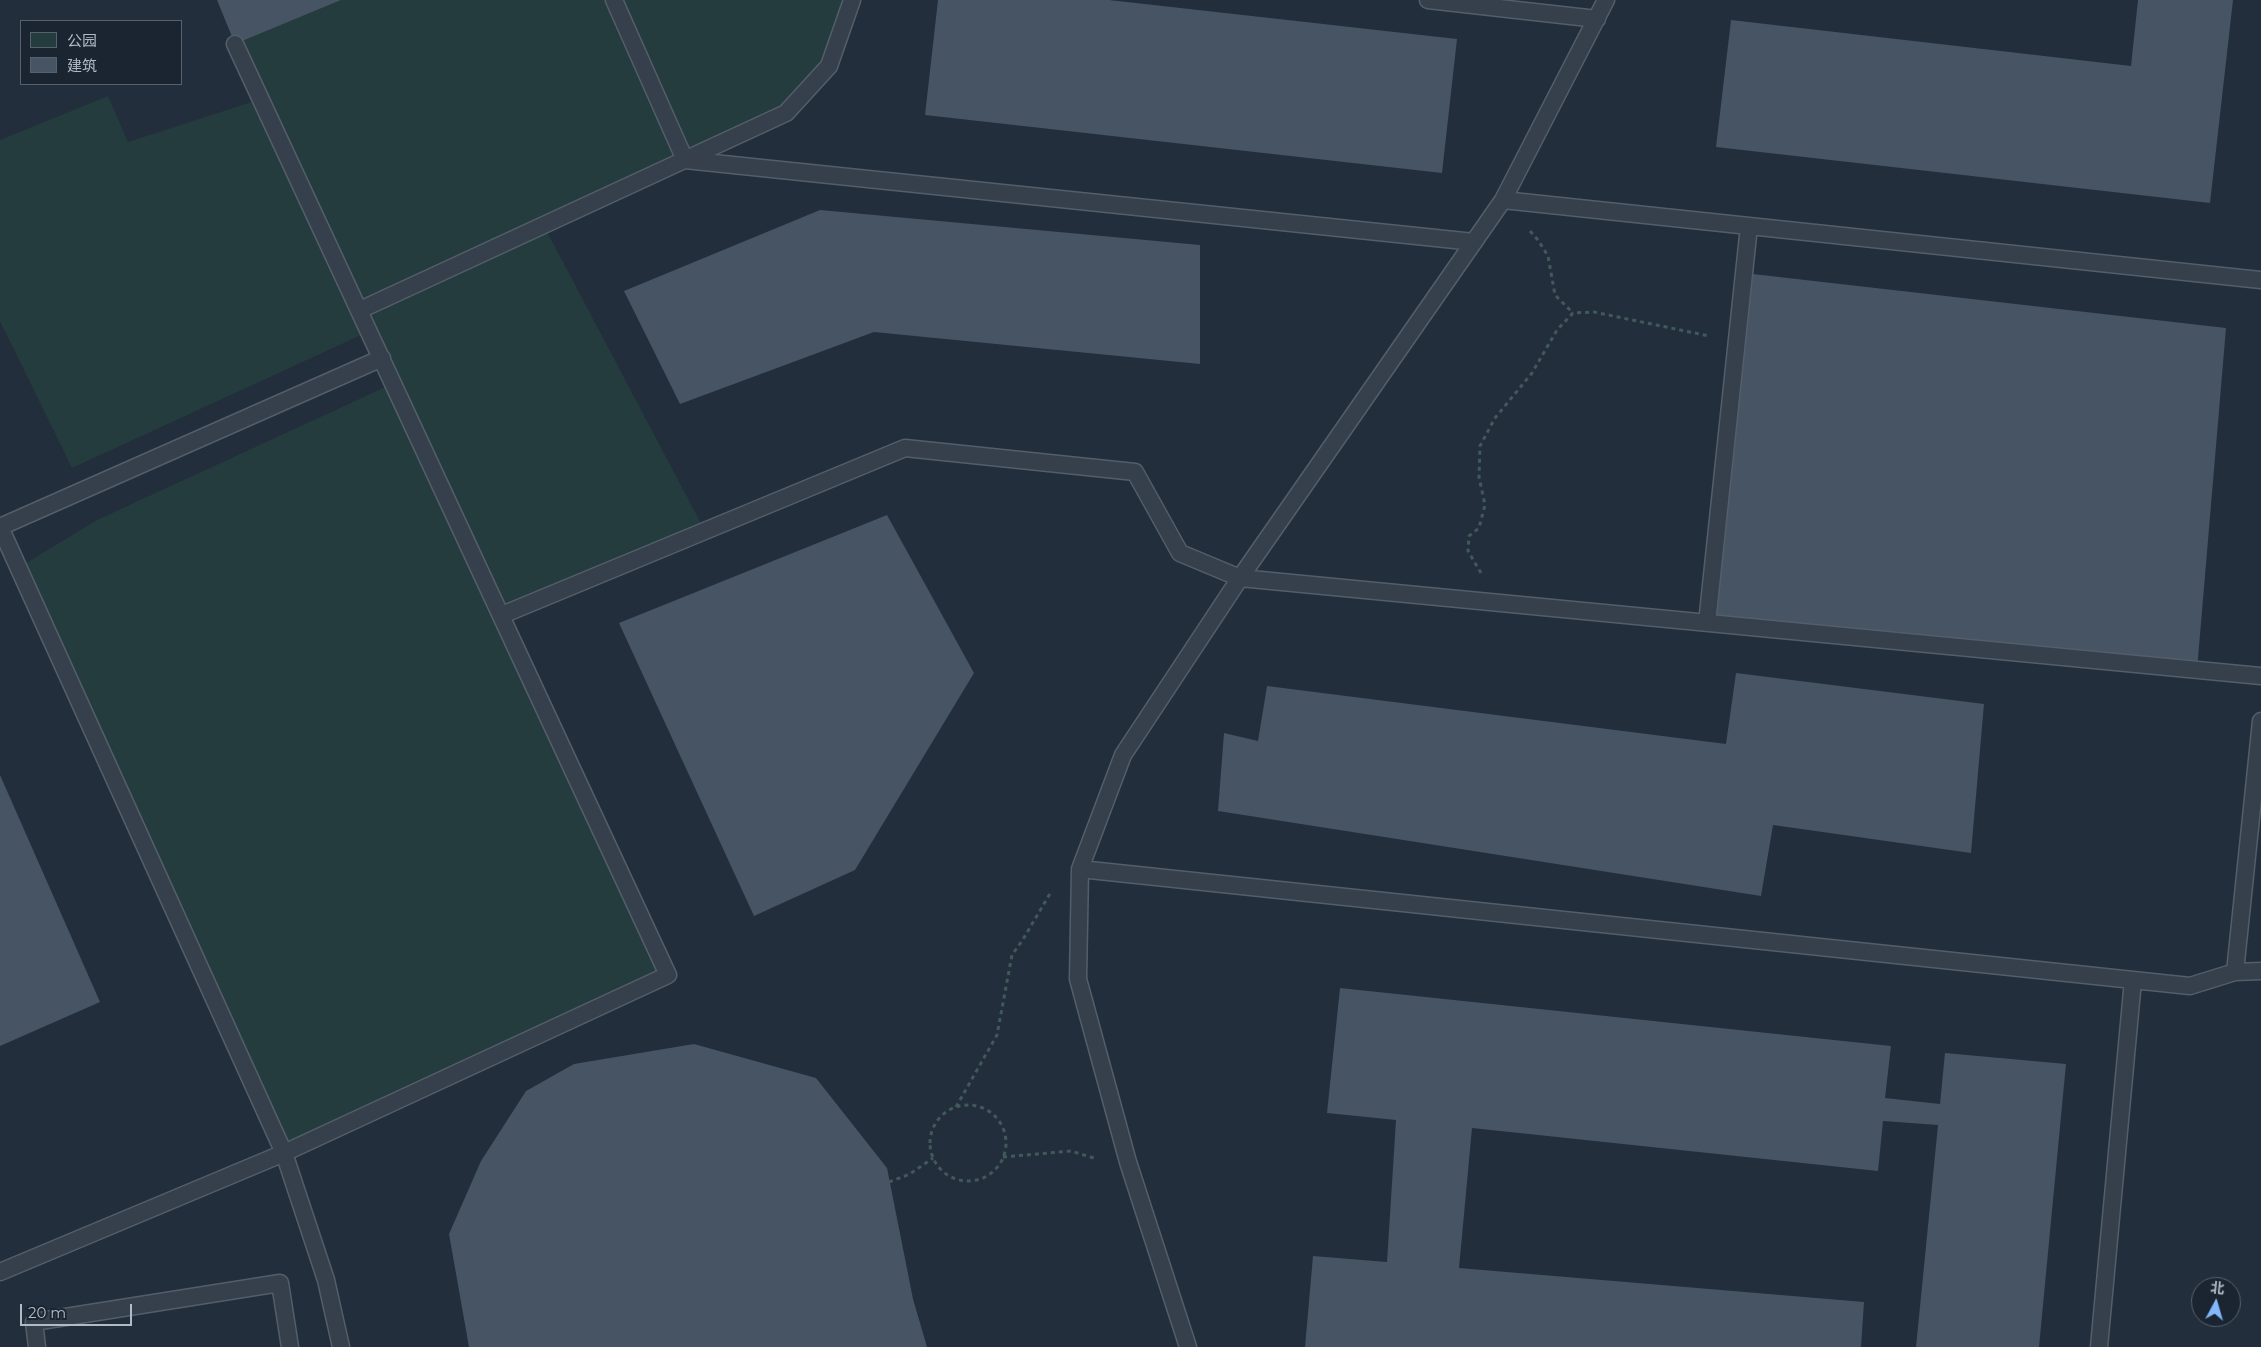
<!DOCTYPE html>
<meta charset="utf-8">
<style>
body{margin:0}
#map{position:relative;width:2261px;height:1347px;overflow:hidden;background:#222e3c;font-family:Montserrat,"Noto Sans SC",sans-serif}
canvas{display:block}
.legend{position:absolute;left:20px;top:20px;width:162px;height:65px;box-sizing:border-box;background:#1b2531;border:1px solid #57616d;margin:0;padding:6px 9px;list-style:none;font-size:15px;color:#b1bbc8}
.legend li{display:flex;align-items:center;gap:10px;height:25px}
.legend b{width:25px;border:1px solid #57616d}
.north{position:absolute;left:2191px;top:1277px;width:50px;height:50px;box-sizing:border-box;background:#1b2531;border:1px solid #57616d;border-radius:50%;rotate:6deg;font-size:14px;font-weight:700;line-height:20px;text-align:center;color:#b1bbc8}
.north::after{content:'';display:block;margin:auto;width:18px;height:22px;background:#83b7fb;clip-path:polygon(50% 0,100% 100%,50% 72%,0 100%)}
.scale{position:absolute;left:20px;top:1304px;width:112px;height:22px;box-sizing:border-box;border:2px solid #b1bbc8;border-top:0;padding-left:6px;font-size:15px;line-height:18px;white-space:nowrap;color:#b1bbc8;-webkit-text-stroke:4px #1b2531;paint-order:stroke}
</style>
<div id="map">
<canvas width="2261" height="1347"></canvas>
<ul class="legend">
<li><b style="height:14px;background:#243c3d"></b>公园</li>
<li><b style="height:14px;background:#465463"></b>建筑</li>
</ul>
<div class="north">北</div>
<div class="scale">20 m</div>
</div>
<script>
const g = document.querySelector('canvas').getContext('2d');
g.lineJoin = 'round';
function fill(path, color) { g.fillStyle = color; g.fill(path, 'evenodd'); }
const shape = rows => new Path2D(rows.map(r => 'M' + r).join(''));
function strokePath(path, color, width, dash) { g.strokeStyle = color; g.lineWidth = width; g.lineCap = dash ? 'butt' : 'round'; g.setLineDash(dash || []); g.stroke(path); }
fill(shape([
 [341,0,852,0,829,66,786,113,544,226,705,531,502,615,668,975,284,1153,18,568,97,520,394,383,370,331,72,468,0,321,0,140,108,96,128,142,261,99,235,44]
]), '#243c3d');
fill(shape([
 [217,0,341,0,235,44],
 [938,0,1109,0,1457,39,1442,173,925,115],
 [2138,0,2233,0,2210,203,1716,147,1731,20,2131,66],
 [820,210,1200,245,1200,364,874,332,680,404,624,291],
 [1744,273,2226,328,2197,670,1707,623],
 [887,515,974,673,855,870,754,916,619,623],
 [1736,673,1984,704,1971,853,1773,825,1761,896,1218,811,1224,733,1258,741,1267,686,1726,744],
 [0,775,100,1002,0,1046],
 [1340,988,1891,1046,1885,1098,1940,1104,1945,1053,2066,1064,2039,1347,1916,1347,1938,1125,1883,1121,1878,1171,1472,1128,1459,1268,1864,1302,1861,1347,1305,1347,1313,1256,1387,1262,1396,1120,1327,1113],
 [694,1044,816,1078,887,1168,913,1299,927,1347,469,1347,449,1234,481,1161,526,1091,574,1064]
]), '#465463');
const service = shape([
 [614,0,685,160,1474,242],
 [1428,0,1597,19],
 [1503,200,2261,280],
 [360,310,786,113,829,66,852,0],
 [0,527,284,1153,326,1280,341,1347],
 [0,527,382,358],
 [502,615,905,448,1135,472,1180,553,1240,578,2261,676],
 [1707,623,1749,226],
 [1080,869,2190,986,2235,972,2261,721],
 [2235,972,2261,971],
 [0,1272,284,1153,668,975,235,44],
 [37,1347,34,1322,280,1283,290,1347],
 [1188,1347,1128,1162,1078,979,1080,869,1123,755,1240,578,1503,200,1606,0],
 [2099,1347,2133,980]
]);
strokePath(service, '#545e6a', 19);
strokePath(shape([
 [1530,231,1538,240,1548,256,1555,295,1573,313],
 [1481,573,1468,551,1469,536,1479,528,1485,505,1479,477,1480,446,1495,418,1532,373,1557,330,1573,313,1594,312,1709,336],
 '930 1143a38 38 0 1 1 76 0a38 38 0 1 1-76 0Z',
 [956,1107,997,1035,1012,955,1022,941,1051,892],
 [1003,1157,1071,1151,1097,1159],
 [889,1182,910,1174,933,1158]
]), '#42595b', 3, [4, 4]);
strokePath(service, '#36404c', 16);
</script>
